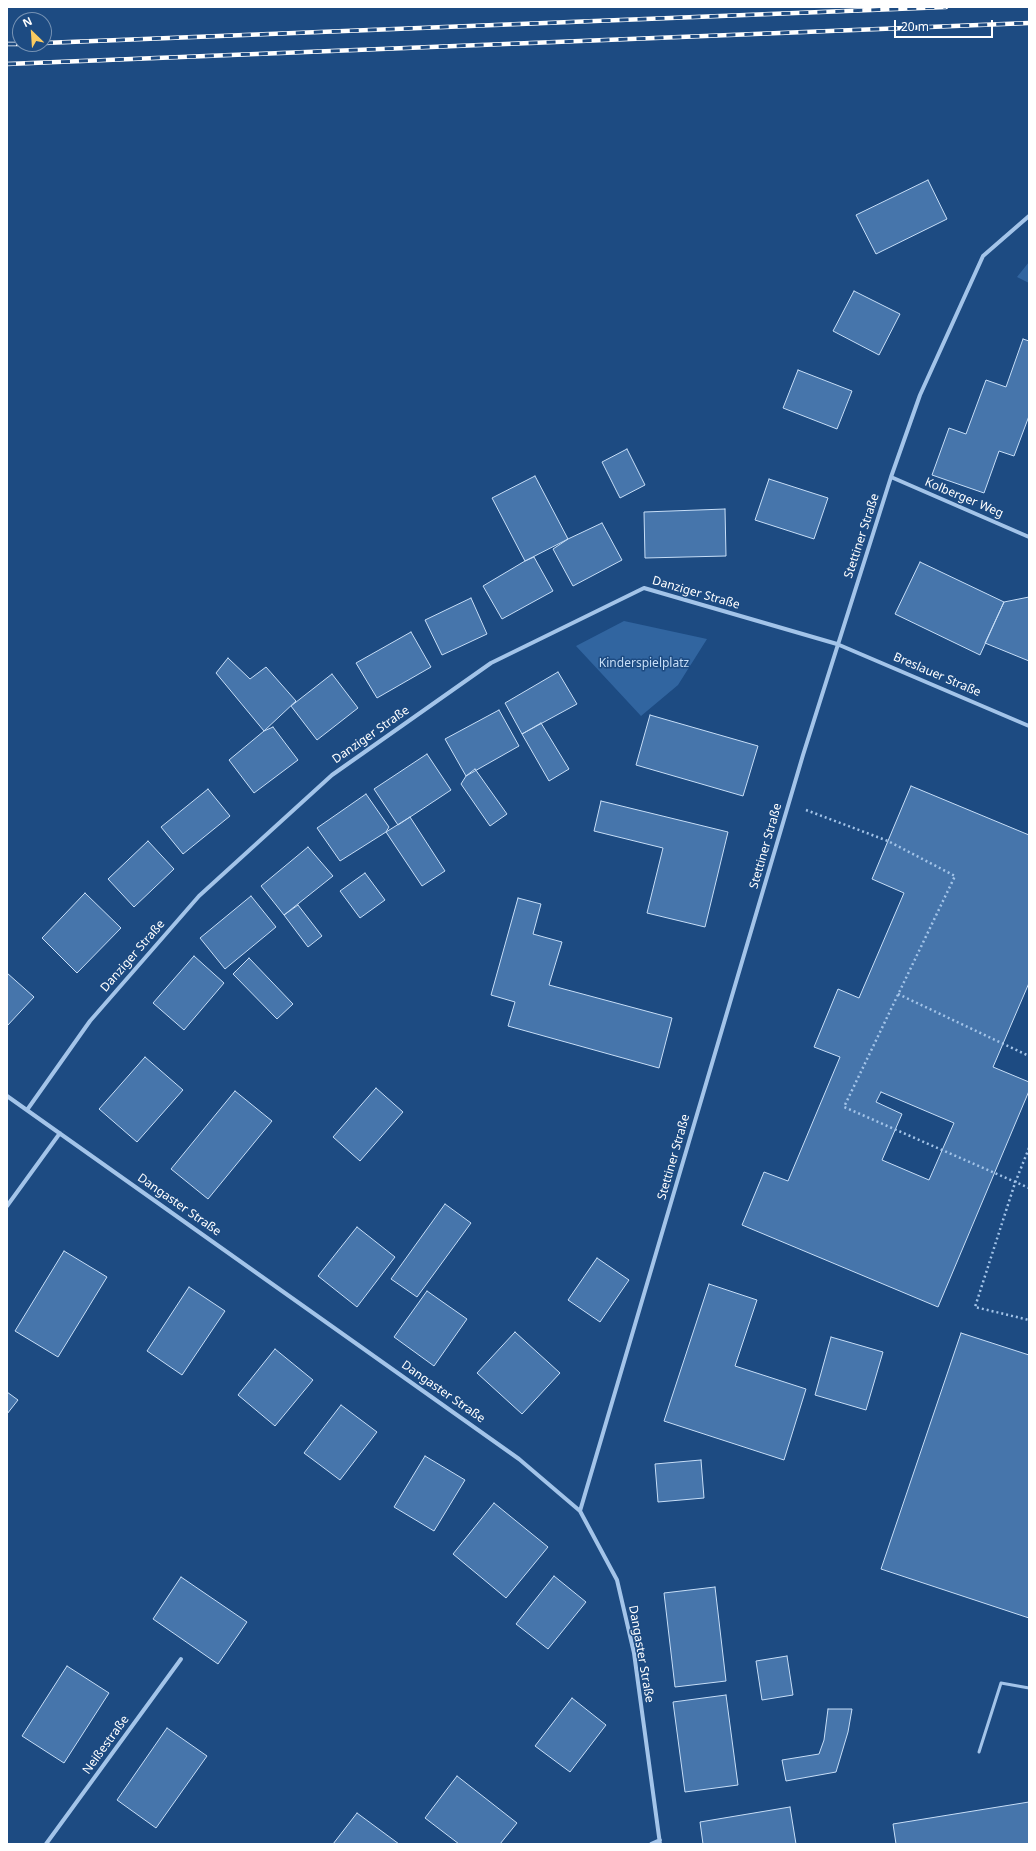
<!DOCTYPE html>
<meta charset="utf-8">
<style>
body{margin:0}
#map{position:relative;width:1036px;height:1851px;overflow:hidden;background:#1d4b82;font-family:"Noto Sans",sans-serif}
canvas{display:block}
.frame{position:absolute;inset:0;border:8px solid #fff;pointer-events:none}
.north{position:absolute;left:12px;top:12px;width:40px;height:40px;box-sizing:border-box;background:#1d4b82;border:1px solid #7793b4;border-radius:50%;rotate:335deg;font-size:11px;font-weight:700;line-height:16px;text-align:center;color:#fff}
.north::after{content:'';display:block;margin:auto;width:14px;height:18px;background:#f9ca61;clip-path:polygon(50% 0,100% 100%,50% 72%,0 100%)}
.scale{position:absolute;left:894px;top:20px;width:99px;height:18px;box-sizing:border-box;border:2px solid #fff;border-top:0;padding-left:5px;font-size:12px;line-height:14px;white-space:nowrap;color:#fff;-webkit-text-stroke:3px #1d4b82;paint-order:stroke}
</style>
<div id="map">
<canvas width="1036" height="1851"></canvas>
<div class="frame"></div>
<div class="north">N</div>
<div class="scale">20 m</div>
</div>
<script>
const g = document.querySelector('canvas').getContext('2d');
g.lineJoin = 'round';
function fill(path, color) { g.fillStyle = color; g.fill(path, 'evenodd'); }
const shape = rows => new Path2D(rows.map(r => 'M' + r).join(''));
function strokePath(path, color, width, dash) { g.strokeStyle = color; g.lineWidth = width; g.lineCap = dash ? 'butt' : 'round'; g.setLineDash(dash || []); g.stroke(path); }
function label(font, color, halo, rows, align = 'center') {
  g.font = font + ' "Noto Sans",sans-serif'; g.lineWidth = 3; g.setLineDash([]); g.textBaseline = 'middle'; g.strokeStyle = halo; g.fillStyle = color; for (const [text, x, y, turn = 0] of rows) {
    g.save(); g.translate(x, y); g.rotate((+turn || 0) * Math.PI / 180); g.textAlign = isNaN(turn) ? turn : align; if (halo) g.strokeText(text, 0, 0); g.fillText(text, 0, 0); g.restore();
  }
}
fill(shape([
 [1029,262,1029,283,1017,277],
 [624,621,707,639,678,685,641,716,576,646]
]), '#3165a0');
const building = shape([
 [928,180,947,219,876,254,856,215,928,180],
 [854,291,900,314,879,355,833,331,854,291],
 [1023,339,1029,341,1029,416,1014,456,999,451,984,493,932,475,949,428,966,434,986,380,1006,387,1023,339],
 [798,370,852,391,837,429,783,408,798,370],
 [627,449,645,485,620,498,602,462,627,449],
 [535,476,568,539,525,561,492,498,535,476],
 [769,479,828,498,814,539,755,520,769,479],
 [725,509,726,556,645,558,644,512,725,509],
 [602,523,622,560,573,586,553,549,568,539,602,523],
 [534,557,553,591,502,619,483,586,525,561,534,557],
 [920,562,1004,602,980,655,895,614,920,562],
 [1029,597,1029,661,985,643,1004,602,1029,597],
 [471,598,487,634,442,655,425,620,471,598],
 [411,632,431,667,377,698,356,663,411,632],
 [228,658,250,679,266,667,296,701,264,731,216,673,228,658],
 [558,672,577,704,522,734,505,703,558,672],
 [332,674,358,708,317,740,291,706,332,674],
 [499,710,519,746,466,776,445,739,499,710],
 [650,715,758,746,743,796,636,765,650,715],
 [541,723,569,769,549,781,522,734,541,723],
 [273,727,298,760,254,793,229,760,264,731,273,727],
 [427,754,451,790,398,825,374,789,427,754],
 [475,769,507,814,490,826,461,784,466,776,475,769],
 [911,786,1029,835,1029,983,993,1067,1029,1082,1029,1091,938,1307,742,1225,764,1172,788,1181,840,1057,814,1047,838,989,859,998,904,893,872,879,911,786],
 [881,1092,954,1123,929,1180,882,1160,902,1114,876,1102,881,1092],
 [208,789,230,816,183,854,161,827,208,789],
 [366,794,389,827,386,832,340,861,317,828,366,794],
 [601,801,728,832,705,927,647,913,663,848,594,831,601,801],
 [410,817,445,871,422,886,386,832,410,817],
 [148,841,174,869,134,907,108,879,148,841],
 [308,847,333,876,284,915,261,886,308,847],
 [365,873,385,900,360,918,340,891,365,873],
 [85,893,121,928,77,973,42,938,85,893],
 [251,896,276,927,225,969,200,938,251,896],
 [518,898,541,904,533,934,562,942,549,985,672,1018,659,1068,508,1026,515,1002,491,995,518,898],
 [298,905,322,936,308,947,284,915,298,905],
 [194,956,224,983,184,1030,153,1003,194,956],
 [249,958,293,1004,277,1019,233,974,249,958],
 [7,973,34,997,7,1026,7,973],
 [145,1057,183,1090,137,1142,99,1109,145,1057],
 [376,1088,403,1112,360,1161,333,1137,376,1088],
 [235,1091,272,1121,208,1199,171,1169,235,1091],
 [445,1204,471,1223,417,1297,391,1279,445,1204],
 [357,1227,395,1257,357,1307,318,1276,357,1227],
 [64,1251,107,1277,58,1357,15,1331,64,1251],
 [597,1258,629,1280,600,1322,568,1300,597,1258],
 [709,1284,757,1300,735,1366,806,1389,784,1460,664,1421,709,1284],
 [189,1287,225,1311,182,1375,147,1351,189,1287],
 [427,1291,467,1319,434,1366,394,1337,427,1291],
 [515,1332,560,1373,522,1414,477,1373,515,1332],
 [961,1333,1029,1355,1029,1618,881,1569,961,1333],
 [831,1337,883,1352,866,1410,815,1395,831,1337],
 [275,1349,313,1380,275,1426,238,1395,275,1349],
 [7,1392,18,1400,7,1414,7,1392],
 [341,1405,377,1432,340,1480,304,1453,341,1405],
 [425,1456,465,1480,434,1531,394,1507,425,1456],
 [701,1460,704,1498,658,1502,655,1464,701,1460],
 [494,1503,548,1547,506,1598,453,1554,494,1503],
 [554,1576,586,1602,548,1649,516,1624,554,1576],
 [181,1577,247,1622,218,1664,153,1619,181,1577],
 [715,1587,726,1681,675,1687,664,1593,715,1587],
 [787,1656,793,1695,762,1700,756,1661,787,1656],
 [67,1666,109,1693,64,1763,22,1736,67,1666],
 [726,1695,738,1785,685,1792,673,1702,726,1695],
 [572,1698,606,1725,570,1772,535,1746,572,1698],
 [828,1709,852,1709,848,1732,836,1772,786,1781,782,1760,819,1754,824,1740,828,1709],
 [167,1728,207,1756,156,1828,117,1800,167,1728],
 [457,1776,517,1823,500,1844,459,1844,425,1818,457,1776],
 [1029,1802,1029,1844,896,1844,893,1824,1029,1802],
 [790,1807,796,1844,703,1844,700,1822,790,1807],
 [357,1813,399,1844,333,1844,357,1813]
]);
fill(building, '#4675ab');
strokePath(building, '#c7def7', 1);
strokePath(shape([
 [806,810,888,841,955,876,844,1107,1029,1188],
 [898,994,1029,1056],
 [1029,1148,1015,1183,975,1307,1029,1320]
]), '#a3c4e9', 2.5, [2, 3]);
strokePath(shape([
 [979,1752,1001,1683,1029,1688]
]), '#a3c4e9', 3);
strokePath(shape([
 [891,477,1029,537],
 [7,1096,519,1459,580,1511,617,1580,634,1653,660,1844],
 [27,1110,90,1021,199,896,332,775,491,663,644,588,837,644,1029,726],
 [7,1206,60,1133],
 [580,1511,803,755,891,477,920,395,983,256,1029,216],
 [46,1844,181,1659],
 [651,1844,660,1840]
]), '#a3c4e9', 4);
const rail = shape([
 [44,43,946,7],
 [7,44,20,44],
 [7,64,1029,23]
]);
strokePath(rail, '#fff', 4.5);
strokePath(rail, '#1d4b82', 3, [9]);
label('12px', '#fff', '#1d4b82', [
 ["Kolberger Weg",964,498,23],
 ["Stettiner Straße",862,536,-72],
 ["Danziger Straße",696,593,16],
 ["Breslauer Straße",937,675,23],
 ["Danziger Straße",371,735,-35],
 ["Stettiner Straße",766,846,-74],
 ["Danziger Straße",133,956,-49],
 ["Stettiner Straße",674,1157,-74],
 ["Dangaster Straße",179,1205,35],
 ["Dangaster Straße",443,1392,35],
 ["Dangaster Straße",641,1654,80],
 ["Neißestraße",106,1745,-54]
]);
label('12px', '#c7def7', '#1d4b82', [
 ["Kinderspielplatz",644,664]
]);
</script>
